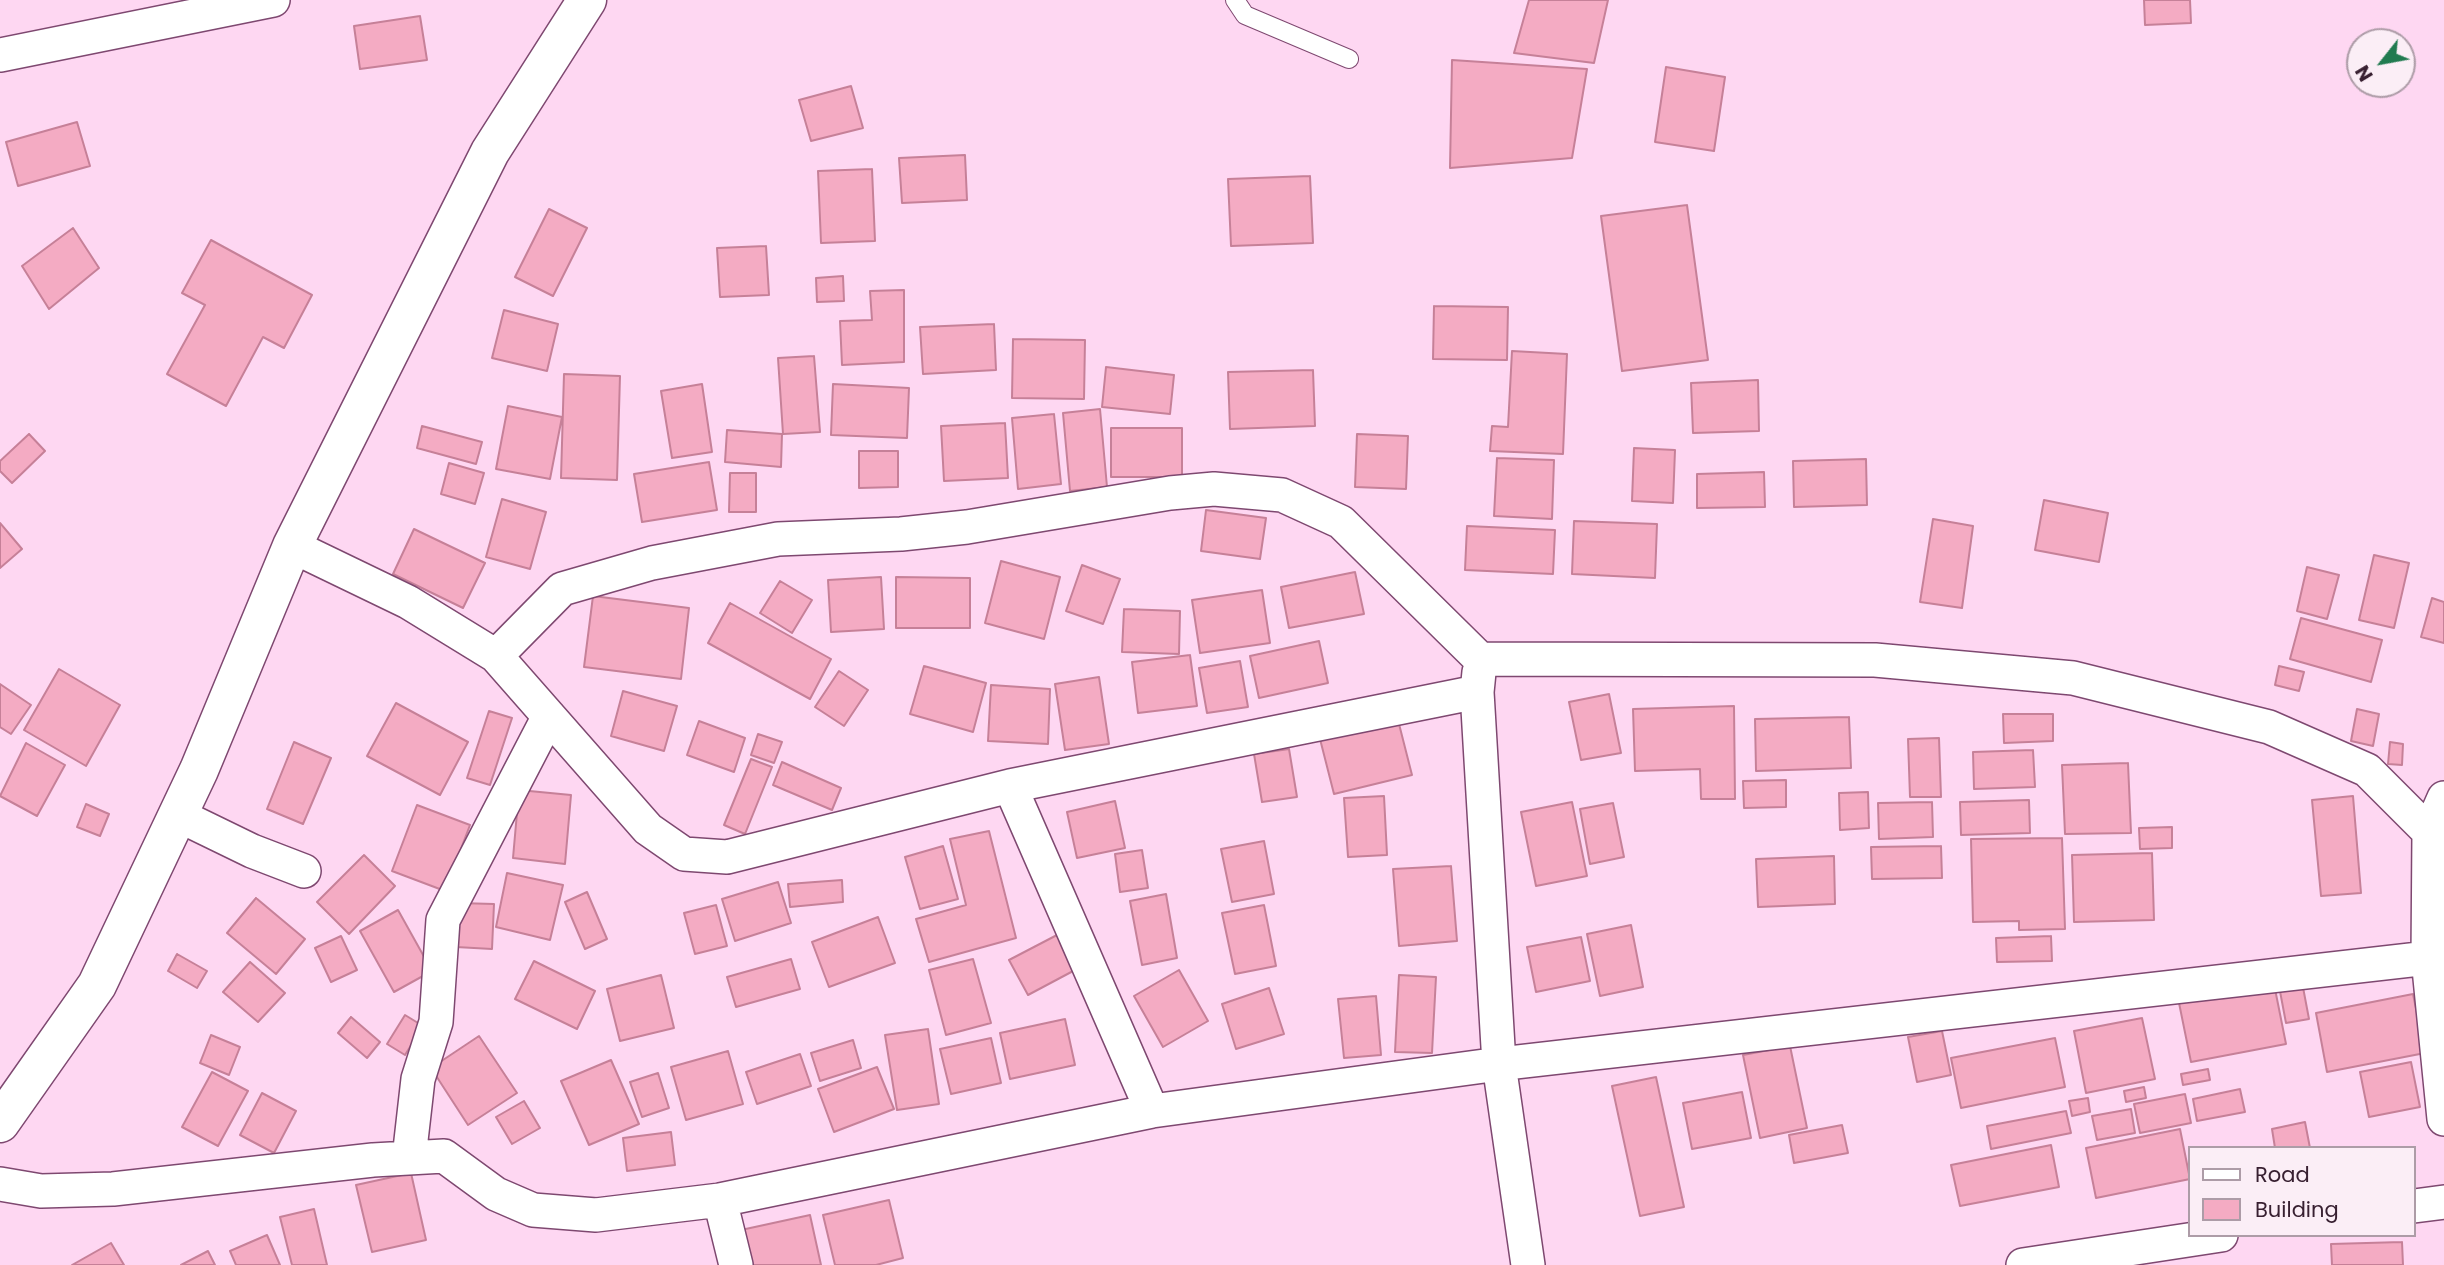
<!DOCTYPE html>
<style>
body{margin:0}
#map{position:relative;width:2444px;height:1265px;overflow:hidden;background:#fed7f2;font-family:Poppins,sans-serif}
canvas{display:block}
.legend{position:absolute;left:2188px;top:1146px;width:228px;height:91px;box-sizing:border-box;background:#fbeef6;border:2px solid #ad9ca7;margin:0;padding:9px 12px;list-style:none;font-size:21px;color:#382031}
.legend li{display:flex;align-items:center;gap:14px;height:35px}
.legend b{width:35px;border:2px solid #ad9ca7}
.north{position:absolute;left:2346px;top:28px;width:70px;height:70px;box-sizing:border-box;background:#fbeef6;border:2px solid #ad9ca7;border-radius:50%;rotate:239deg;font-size:19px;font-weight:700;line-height:28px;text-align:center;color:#382031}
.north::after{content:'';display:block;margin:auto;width:24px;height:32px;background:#217b50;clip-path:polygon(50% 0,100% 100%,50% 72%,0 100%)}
</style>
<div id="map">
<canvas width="2444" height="1265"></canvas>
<ul class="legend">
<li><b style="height:9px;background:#fff"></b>Road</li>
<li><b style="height:19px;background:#f4abc3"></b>Building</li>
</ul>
<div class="north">N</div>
</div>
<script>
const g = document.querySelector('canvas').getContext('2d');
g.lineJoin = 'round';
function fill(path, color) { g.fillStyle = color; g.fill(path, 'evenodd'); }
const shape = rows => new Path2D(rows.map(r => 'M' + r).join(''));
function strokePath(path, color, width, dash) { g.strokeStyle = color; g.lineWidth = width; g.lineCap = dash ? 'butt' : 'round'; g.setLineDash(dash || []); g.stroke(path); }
const building = shape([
 [1529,0,1608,0,1594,63,1514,53,1529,0],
 [2144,0,2190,0,2191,23,2145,25,2144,0],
 [420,16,427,60,360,69,354,26,420,16],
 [1452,60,1587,69,1572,158,1450,168,1452,60],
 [1666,67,1725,77,1714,151,1655,142,1666,67],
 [851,86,863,128,811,141,799,100,851,86],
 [77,122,90,166,18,186,6,142,77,122],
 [965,155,967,200,902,203,899,158,965,155],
 [872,169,875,241,821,243,818,171,872,169],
 [1310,176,1313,243,1231,246,1228,179,1310,176],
 [1687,205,1708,360,1622,371,1601,216,1687,205],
 [549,209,587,228,553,296,515,277,549,209],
 [73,228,99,268,49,309,22,266,73,228],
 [211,240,312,295,284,348,263,337,226,406,167,374,205,305,182,293,211,240],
 [766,246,769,295,720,297,717,248,766,246],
 [843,276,844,301,817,302,816,278,843,276],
 [904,290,904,362,842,365,840,321,872,320,870,291,904,290],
 [1434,306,1508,307,1507,360,1433,359,1434,306],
 [504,310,558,324,547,371,492,358,504,310],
 [994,324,996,370,923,374,920,327,994,324],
 [1013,339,1085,340,1084,399,1012,398,1013,339],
 [1512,351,1567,354,1563,454,1490,451,1492,426,1508,427,1512,351],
 [814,356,820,432,783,434,778,358,814,356],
 [1106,367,1174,375,1170,414,1102,407,1106,367],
 [1313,370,1315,426,1230,429,1228,372,1313,370],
 [564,374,620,376,617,480,561,478,564,374],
 [1758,380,1759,431,1693,433,1691,383,1758,380],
 [702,384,712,452,672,458,661,391,702,384],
 [833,384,909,388,907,438,831,435,833,384],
 [508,406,562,417,550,479,496,469,508,406],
 [1100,409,1107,487,1070,491,1063,413,1100,409],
 [1054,414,1061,484,1018,489,1012,418,1054,414],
 [1005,423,1008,478,944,481,941,426,1005,423],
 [422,426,482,442,476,464,417,448,422,426],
 [1111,428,1182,428,1182,477,1111,477,1111,428],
 [727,430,782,434,781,467,725,462,727,430],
 [29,434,45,451,12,483,0,471,0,461,29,434],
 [1357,434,1408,436,1406,489,1355,487,1357,434],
 [1634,448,1675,450,1673,503,1632,501,1634,448],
 [859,451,898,451,898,487,859,488,859,451],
 [1497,458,1554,460,1552,519,1494,516,1497,458],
 [1866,459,1867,505,1794,507,1793,461,1866,459],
 [709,462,717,510,642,522,634,474,709,462],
 [449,463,484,473,475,504,441,494,449,463],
 [1764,472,1765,507,1697,508,1697,474,1764,472],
 [730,473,756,473,756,512,729,512,730,473],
 [502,499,546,512,530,569,486,557,502,499],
 [2044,500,2108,513,2099,562,2035,550,2044,500],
 [1206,510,1266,518,1260,559,1201,551,1206,510],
 [1933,519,1973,526,1962,608,1920,602,1933,519],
 [1574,521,1657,524,1655,578,1572,574,1574,521],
 [0,523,22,549,0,568,0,523],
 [1467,526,1555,530,1553,574,1465,570,1467,526],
 [414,529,485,563,463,608,393,574,414,529],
 [2374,555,2409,563,2394,628,2359,620,2374,555],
 [1001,561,1060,577,1044,639,985,623,1001,561],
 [1082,565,1120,579,1103,624,1066,611,1082,565],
 [2307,567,2339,575,2327,619,2297,611,2307,567],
 [1355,572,1364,614,1289,628,1281,587,1355,572],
 [881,577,884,629,831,632,828,580,881,577],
 [896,577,970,578,970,628,896,628,896,577],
 [780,581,812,600,792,633,760,613,780,581],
 [1262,590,1270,643,1200,653,1192,600,1262,590],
 [593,596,689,608,681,679,584,667,593,596],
 [2432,598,2444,602,2444,643,2421,637,2432,598],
 [730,603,831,659,810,699,708,643,730,603],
 [1124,609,1180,611,1179,654,1122,652,1124,609],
 [2301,618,2382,640,2371,682,2290,659,2301,618],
 [1319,641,1328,683,1259,698,1250,656,1319,641],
 [1190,655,1197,706,1138,713,1132,662,1190,655],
 [1240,661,1248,707,1207,713,1199,668,1240,661],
 [924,666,986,683,973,732,910,714,924,666],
 [2279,666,2304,672,2299,691,2275,685,2279,666],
 [59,669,120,705,86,766,24,730,59,669],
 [839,671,868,690,844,726,815,707,839,671],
 [1099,677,1109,744,1065,750,1055,684,1099,677],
 [0,684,31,705,11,734,0,727,0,684],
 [991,685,1050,689,1048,744,988,741,991,685],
 [623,691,677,706,664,751,611,736,623,691],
 [1609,694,1621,753,1581,760,1569,702,1609,694],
 [396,703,468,742,440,795,367,756,396,703],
 [1734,706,1735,799,1701,799,1700,769,1635,771,1633,709,1734,706],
 [2357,709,2379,714,2373,746,2351,741,2357,709],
 [489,711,512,718,490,785,467,778,489,711],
 [2003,714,2053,714,2053,741,2004,743,2003,714],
 [1849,717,1851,768,1756,771,1755,719,1849,717],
 [1398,720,1412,775,1334,794,1320,739,1398,720],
 [699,721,745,738,734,772,687,755,699,721],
 [758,734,782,742,774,763,751,755,758,734],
 [1939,738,1941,797,1910,797,1908,739,1939,738],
 [294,742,331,758,303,824,267,809,294,742],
 [2390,742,2403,744,2402,765,2388,764,2390,742],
 [26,743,65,765,37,816,0,796,26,743],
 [1289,749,1297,797,1262,802,1254,754,1289,749],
 [2033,750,2035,787,1974,789,1973,752,2033,750],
 [751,759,772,767,745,834,724,825,751,759],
 [782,762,841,788,832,810,773,785,782,762],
 [2128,763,2131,833,2065,834,2062,765,2128,763],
 [1786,780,1786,807,1744,808,1743,781,1786,780],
 [519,790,571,795,565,864,513,858,519,790],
 [1868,792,1869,828,1840,830,1839,793,1868,792],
 [1384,796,1387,855,1348,857,1344,798,1384,796],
 [2353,796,2361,893,2321,896,2312,800,2353,796],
 [2029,800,2030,833,1961,835,1960,802,2029,800],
 [1115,801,1125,848,1077,858,1067,812,1115,801],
 [1572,802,1587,876,1536,886,1521,812,1572,802],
 [1932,802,1933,837,1879,839,1878,803,1932,802],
 [1613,803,1624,857,1590,864,1580,809,1613,803],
 [86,804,109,814,100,836,77,827,86,804],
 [417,805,470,825,445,891,392,871,417,805],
 [2172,827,2172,848,2140,849,2139,828,2172,827],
 [989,831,1016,938,929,962,916,919,966,905,950,839,989,831],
 [2062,838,2065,929,2019,930,2019,921,1973,922,1971,839,2062,838],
 [1264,841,1274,894,1232,902,1221,849,1264,841],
 [943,846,958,899,920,909,905,857,943,846],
 [1941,846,1942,878,1872,879,1871,847,1941,846],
 [1142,850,1148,888,1120,892,1115,854,1142,850],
 [2152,853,2154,920,2074,922,2072,855,2152,853],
 [364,855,395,886,349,934,317,902,364,855],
 [1834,856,1835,904,1758,907,1756,859,1834,856],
 [1451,866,1457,941,1399,946,1393,869,1451,866],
 [507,873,563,885,550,940,496,927,507,873],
 [842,880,843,902,790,907,788,884,842,880],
 [778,882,791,923,735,941,722,899,778,882],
 [587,892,607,939,585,949,565,902,587,892],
 [1166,894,1177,958,1142,965,1130,901,1166,894],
 [256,898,305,939,276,974,227,933,256,898],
 [458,903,494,904,492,949,456,947,458,903],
 [716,905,727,946,695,954,684,913,716,905],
 [1264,905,1276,966,1235,974,1222,913,1264,905],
 [398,910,432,971,394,992,360,931,398,910],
 [878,917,895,963,829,987,812,942,878,917],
 [1631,925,1643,987,1600,996,1587,934,1631,925],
 [1057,935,1075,970,1028,995,1009,960,1057,935],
 [341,936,357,970,331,982,315,948,341,936],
 [2051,936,2052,961,1997,962,1996,938,2051,936],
 [1581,937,1590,981,1536,992,1527,947,1581,937],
 [177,954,207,971,197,988,168,971,177,954],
 [791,959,800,989,736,1007,727,977,791,959],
 [973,959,991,1023,946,1035,929,970,973,959],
 [534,961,595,991,577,1029,515,999,534,961],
 [250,962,285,993,258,1022,223,992,250,962],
 [1179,970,1208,1021,1163,1047,1134,996,1179,970],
 [661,975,674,1028,620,1041,607,989,661,975],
 [1399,975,1436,977,1432,1053,1395,1052,1399,975],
 [2273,979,2286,1044,2191,1062,2178,998,2273,979],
 [2302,982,2309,1019,2286,1023,2279,986,2302,982],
 [1269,988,1284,1034,1236,1049,1222,1004,1269,988],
 [2413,994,2425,1053,2327,1072,2316,1013,2413,994],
 [1376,996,1381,1055,1344,1058,1338,999,1376,996],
 [405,1015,423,1026,405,1055,387,1044,405,1015],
 [351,1017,380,1042,367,1058,338,1033,351,1017],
 [2142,1018,2155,1079,2086,1093,2074,1031,2142,1018],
 [1065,1019,1075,1065,1010,1079,1000,1033,1065,1019],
 [928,1029,939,1104,897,1110,885,1035,928,1029],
 [1942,1031,1951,1075,1917,1082,1908,1037,1942,1031],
 [211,1035,240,1047,229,1075,200,1063,211,1035],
 [479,1036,517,1093,468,1125,431,1068,479,1036],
 [991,1038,1001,1083,951,1094,940,1049,991,1038],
 [2055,1038,2065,1087,1961,1108,1951,1058,2055,1038],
 [853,1040,861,1068,820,1081,811,1053,853,1040],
 [1790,1046,1807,1128,1760,1138,1743,1055,1790,1046],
 [728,1051,743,1104,686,1120,671,1067,728,1051],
 [800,1054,811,1086,757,1104,746,1072,800,1054],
 [611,1060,639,1124,589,1145,561,1081,611,1060],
 [2411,1062,2420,1107,2369,1117,2360,1072,2411,1062],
 [877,1067,894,1109,834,1132,818,1089,877,1067],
 [2208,1069,2210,1080,2183,1085,2181,1074,2208,1069],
 [212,1072,248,1091,218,1146,182,1127,212,1072],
 [658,1073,669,1108,642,1117,630,1082,658,1073],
 [1656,1077,1684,1207,1640,1216,1612,1086,1656,1077],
 [2144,1087,2146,1098,2126,1102,2124,1091,2144,1087],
 [2240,1089,2245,1112,2197,1121,2193,1099,2240,1089],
 [1742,1092,1751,1138,1692,1149,1683,1103,1742,1092],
 [262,1093,296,1111,274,1153,240,1135,262,1093],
 [2185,1094,2191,1123,2140,1133,2134,1104,2185,1094],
 [2088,1098,2090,1112,2072,1116,2069,1101,2088,1098],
 [524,1101,540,1128,512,1144,496,1117,524,1101],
 [2131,1109,2135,1133,2097,1140,2092,1116,2131,1109],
 [2066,1111,2071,1133,1991,1149,1987,1126,2066,1111],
 [2305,1122,2310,1148,2275,1148,2272,1129,2305,1122],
 [1842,1125,1848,1153,1794,1163,1789,1135,1842,1125],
 [2180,1129,2190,1179,2096,1198,2086,1148,2180,1129],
 [671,1132,675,1165,627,1171,623,1138,671,1132],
 [2051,1145,2059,1187,1960,1206,1951,1165,2051,1145],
 [411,1173,426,1240,372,1252,356,1185,411,1173],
 [889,1200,903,1258,876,1265,835,1265,823,1215,889,1200],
 [314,1209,327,1265,292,1265,280,1217,314,1209],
 [810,1215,821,1265,748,1265,741,1230,810,1215],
 [267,1235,280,1265,236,1265,230,1251,267,1235],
 [2402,1242,2403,1265,2332,1265,2331,1244,2402,1242],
 [111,1243,124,1265,72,1265,111,1243],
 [208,1251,215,1265,181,1265,208,1251]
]);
fill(building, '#f4abc3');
strokePath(building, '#c68098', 2);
const lane = shape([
 [1235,0,1245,15,1349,59]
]);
const street = shape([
 [0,55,273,0],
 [292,546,408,602,496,656,562,589,652,563,778,539,901,534,967,527,1170,493,1214,489,1282,495,1341,522,1480,659,1875,660,2073,678,2269,727,2367,770,2429,832],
 [496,656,648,829,684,854,727,857,1010,786,1477,692],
 [1479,672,1477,692,1499,1064,1528,1265],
 [1010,786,1152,1111],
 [2444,798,2429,832,2428,958,2444,1119],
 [178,815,252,851,304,871],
 [409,1158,418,1079,436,1022,443,920,549,716],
 [0,1184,41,1191,113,1189,373,1160,444,1156,496,1194,533,1210,596,1215,720,1200,1152,1111,1499,1064,2428,958],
 [720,1200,736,1265],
 [2414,1206,2444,1202],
 [2023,1265,2221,1235]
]);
const secondary = shape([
 [0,1123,97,985,199,770,292,546,490,152,587,0]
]);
strokePath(lane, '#7e4870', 20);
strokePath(street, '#7e4870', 36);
strokePath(secondary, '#7e4870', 41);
strokePath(lane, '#fff', 18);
strokePath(street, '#fff', 33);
strokePath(secondary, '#fff', 38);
</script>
